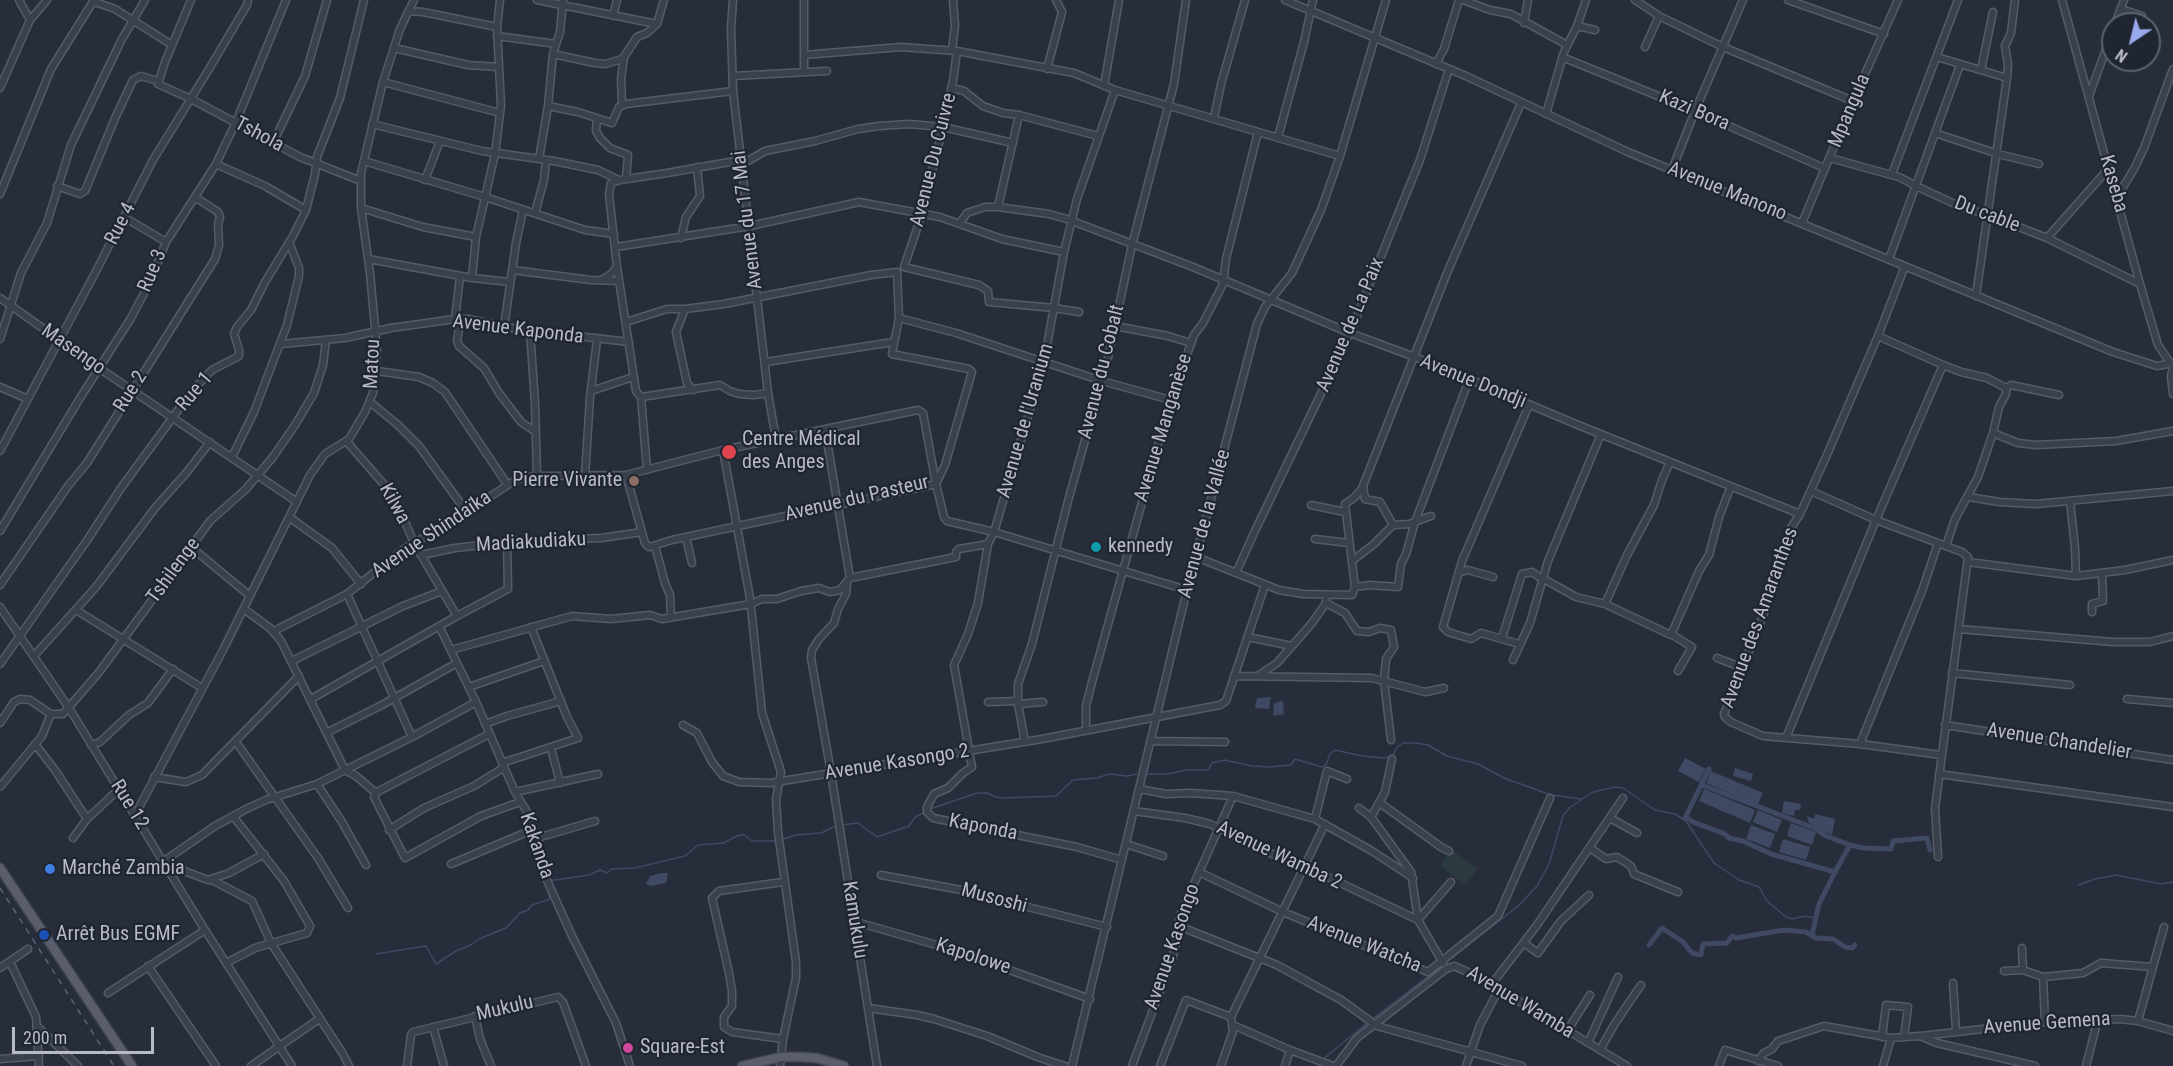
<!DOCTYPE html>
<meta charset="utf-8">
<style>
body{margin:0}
#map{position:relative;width:2173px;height:1066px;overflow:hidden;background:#282d3c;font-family:"Roboto Condensed",sans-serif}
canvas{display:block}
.north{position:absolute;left:2101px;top:12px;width:60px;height:60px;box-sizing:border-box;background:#202532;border:2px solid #5c616e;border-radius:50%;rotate:215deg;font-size:16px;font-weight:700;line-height:24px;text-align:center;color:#b7bbc7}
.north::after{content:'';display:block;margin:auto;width:21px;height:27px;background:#98aaec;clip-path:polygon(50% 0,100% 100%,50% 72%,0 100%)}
.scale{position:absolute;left:12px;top:1027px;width:142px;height:27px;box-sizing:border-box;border:3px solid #b7bbc7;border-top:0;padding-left:8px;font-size:18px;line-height:21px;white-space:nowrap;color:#b7bbc7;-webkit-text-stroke:4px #202532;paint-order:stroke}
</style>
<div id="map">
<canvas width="2173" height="1066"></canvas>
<div class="north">N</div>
<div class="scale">200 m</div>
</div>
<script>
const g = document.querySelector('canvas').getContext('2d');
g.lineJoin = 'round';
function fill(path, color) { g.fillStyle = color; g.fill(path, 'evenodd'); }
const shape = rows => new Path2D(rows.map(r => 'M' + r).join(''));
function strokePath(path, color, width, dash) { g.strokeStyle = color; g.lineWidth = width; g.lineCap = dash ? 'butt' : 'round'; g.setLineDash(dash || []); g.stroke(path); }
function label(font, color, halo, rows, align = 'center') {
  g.font = font + ' "Roboto Condensed",sans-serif'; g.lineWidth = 4.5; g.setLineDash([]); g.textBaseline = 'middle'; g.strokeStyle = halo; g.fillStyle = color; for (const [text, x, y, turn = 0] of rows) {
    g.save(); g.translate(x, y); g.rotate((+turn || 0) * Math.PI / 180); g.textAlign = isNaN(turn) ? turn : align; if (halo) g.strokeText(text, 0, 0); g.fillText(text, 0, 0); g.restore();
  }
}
fill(shape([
 [1451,849,1478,869,1465,885,1440,866]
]), '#2b3a3e');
fill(shape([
 [1271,697,1269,709,1255,708,1257,698],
 [1283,701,1284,714,1273,716,1274,703],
 [1685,758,1706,769,1699,782,1678,771],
 [1735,768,1753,774,1751,781,1733,776],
 [1711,771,1763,793,1758,805,1706,783],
 [1704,789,1755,810,1750,823,1699,801],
 [1784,801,1801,804,1800,810,1795,810,1794,816,1782,813],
 [1758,810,1782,820,1777,832,1753,822],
 [1815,814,1835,819,1832,835,1822,831,1808,822,1807,816,1814,819],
 [1791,823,1816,832,1812,845,1787,836],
 [1751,825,1775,834,1770,848,1746,839],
 [1783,839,1810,847,1806,860,1779,852],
 [661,873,668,873,666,883,651,886,646,884,650,876]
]), '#404963');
strokePath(shape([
 [1146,774,1168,774,1187,770,1208,770,1212,763,1225,760,1252,766,1270,767,1291,765,1295,759,1322,767,1326,765,1330,754,1335,750,1362,756,1385,758,1393,756,1397,747,1403,743,1416,743,1428,745,1447,756,1478,764,1504,778,1551,795,1581,799],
 [930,809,977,793,987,793,996,797,1005,798,1056,796,1073,780,1097,778,1109,774,1127,776,1137,774],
 [841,825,858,823,877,837,909,826,915,817,926,812],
 [781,840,795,835,821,833,836,826],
 [549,881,589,875,600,870,607,873,612,869,635,868,685,856,698,845,723,843,739,835,744,835,752,841,776,841],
 [2079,885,2095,879,2116,875,2161,884,2173,882],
 [376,954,426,946,436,964,456,951,471,945,479,939,506,928,520,913,528,910,532,905,550,899,547,887],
 [1447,962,1518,906,1537,886,1549,864,1563,816,1569,808,1593,792,1615,787,1623,788,1655,810,1675,814,1686,821,1714,863,1739,880,1759,887,1767,901,1786,917,1792,919,1805,916,1815,918],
 [1371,1020,1439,968],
 [1322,1060,1367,1023],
 [1318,1066,1318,1065]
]), '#404963', 1.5);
strokePath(shape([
 [1702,785,1814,828,1826,836,1850,845,1864,848,1891,849,1893,841,1927,838,1930,850],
 [1686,817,1693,822,1725,834,1729,838,1743,841,1771,854,1835,872,1850,845],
 [1685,818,1709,769],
 [1812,935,1819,904,1835,872],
 [1649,945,1662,928,1683,942,1692,953,1701,955,1703,944,1727,943,1732,936,1736,938,1784,930,1806,932,1816,938,1833,939,1845,947,1852,948,1855,945]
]), '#404963', 5);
const minor = shape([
 [19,0,30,20],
 [191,0,165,62,158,84,191,99,300,157,361,181],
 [537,0,657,24],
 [733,0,731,29,733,91,768,393,776,439],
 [1285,0,1466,76,1628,152,2113,352,2157,366,2173,363],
 [1463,0,1490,10,1511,14,1567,45],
 [1635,0,1659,16,1723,47,1853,101],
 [1788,0,1884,34],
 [2062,0,2140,284,2158,345,2171,364],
 [92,3,98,3,115,9,172,45],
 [2121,9,2142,16],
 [409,11,423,12,497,27],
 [613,16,617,0],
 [1524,23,1528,0],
 [2115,24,2124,0],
 [1577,26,1595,30],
 [497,36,556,44],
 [1645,47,1659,16],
 [394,48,468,65,499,67],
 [952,50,955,26,953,0],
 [553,54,595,63,605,64,619,60,624,57,637,37,647,33,657,24,664,0],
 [804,55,901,47,957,51,1074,73,1115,90,1340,156],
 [1562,57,1695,111,1824,168],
 [1937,57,2007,78],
 [1436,64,1444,49,1459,0],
 [1047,69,1062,12,1056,0],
 [1981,70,1993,12],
 [804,71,804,0],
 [733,76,827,71],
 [383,82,500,113],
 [1104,86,1119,0],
 [0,88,30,20,47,0],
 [951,88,964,91,983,106,1003,113,1019,115,1098,136],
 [1115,90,1077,199,1064,252,1044,362,994,532,988,544,978,603,968,634,954,665,972,767,963,773,948,788,934,794,927,807,927,812,933,818,1077,847,1122,860],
 [2089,96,2113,30],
 [622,104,621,79,624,57],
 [548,106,578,112,612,123,619,107,626,104,733,91],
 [1546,114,1564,52,1577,26,1586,0],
 [597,118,596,131,600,138,610,148,628,155,626,179],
 [1214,118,1221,84,1245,0],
 [372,124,482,151,554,161,598,170,619,180],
 [1935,133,1998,154,2039,164],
 [1278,137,1304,42,1313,0],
 [273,143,305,76,327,0],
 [1830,158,1899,177,1916,186,1959,206,1988,215,2047,238,2140,284],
 [539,159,548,106,553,54,560,32,563,0],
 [364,161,485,197,585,230,614,234],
 [216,164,265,186,306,210],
 [1672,170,1695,111,1743,0],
 [1892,174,1958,0],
 [425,180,440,141],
 [57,186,80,194,85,191,116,116,133,80,141,76,158,81],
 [0,194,51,69,94,0],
 [2117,197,2134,169,2144,148,2173,69],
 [998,207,1019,115],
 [361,208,423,227,476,237],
 [535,213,544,180,546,160],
 [124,217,166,242],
 [960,223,967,213,985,207,998,207,1049,214,1067,219,1193,267,1350,333,1431,363,1578,425,1800,514],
 [1802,223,1853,101,1898,0],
 [681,238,686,217,700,196,697,167],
 [2047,238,2109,168],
 [616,247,750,226,859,202,940,217,1002,239,1064,252],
 [368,259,472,278,510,282],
 [1889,259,1960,65],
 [1905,266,1878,336,1826,457,1800,514,1791,528,1763,616,1724,714,1725,717,1731,722,1763,736,1860,744,1941,755],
 [904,267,919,223,943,127,953,81,957,51],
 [904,267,979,285,988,291,989,302,1054,308,1079,312],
 [512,270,591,280,619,281],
 [472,278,476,237,495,154,501,105,497,27,500,0],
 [602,280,611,274,617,267],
 [1976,296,2007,78,2008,64,2005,46,2011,33,2015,0],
 [0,298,99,368,297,502],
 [685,309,676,332,687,383,693,390],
 [899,318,956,333,1102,381,1171,400],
 [455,319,460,276],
 [461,319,457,340,459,346,484,368,499,393,521,422,536,432],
 [626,322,667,309,685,309,724,304,871,275,897,272],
 [1115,326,1168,336,1191,343],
 [504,327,516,243,523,210],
 [530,330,535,404,537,476],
 [1878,336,1943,365,1961,372,1987,378,2006,388,2011,385,2059,395],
 [0,339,21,273,47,223,71,145,122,39,145,0],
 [281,344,345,338,391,328,455,319,468,319,517,329,629,342],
 [766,362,893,342],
 [2173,366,2171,377,2173,394],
 [377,371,419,377,433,383,445,392,507,484],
 [0,387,28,399],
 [591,391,633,377],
 [641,397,720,385,730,391,739,394,754,395,768,393],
 [370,402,398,425,419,446,466,511],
 [1993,433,2018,443,2036,445,2116,441,2173,431],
 [723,450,750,598,762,713,781,772,776,799,778,832,796,962,796,978,783,1039,780,1066],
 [0,451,93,277,153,160,209,69,247,5,248,0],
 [232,457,254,412,287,325,299,276,299,268,289,242],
 [647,470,641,397,636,391,617,267,609,194,611,183,620,180,667,173,741,160,748,161,765,151,815,141,858,129,879,126,909,124,943,127,1013,143],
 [626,475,645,543,649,547,672,540,936,484,945,465,972,372,969,369,892,354,899,318,897,272],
 [585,476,590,397,597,340],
 [1811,491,1876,520,1962,552,1968,557,1935,808,1938,857],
 [1969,497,1999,502,2036,504,2173,491],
 [2070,501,2075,548,2076,576],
 [1311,505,1345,512],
 [289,517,332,548,361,584],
 [1393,525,1380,502,1365,499,1363,486,1447,273,1521,103],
 [0,531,80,398,131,318,150,282,166,242,216,164,236,122,286,0],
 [686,537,692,563],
 [1315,539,1349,543],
 [655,546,665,583,670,595,671,617],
 [1946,546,1955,519,1978,477,1993,433,1999,407,2006,394,2006,388],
 [191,547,250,596],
 [421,555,455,548,517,541,601,538,642,532],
 [1196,557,1279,590,1303,594,1352,595,1355,587,1345,504,1355,497,1363,487],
 [1352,561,1374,544,1393,525,1409,524,1431,516],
 [1968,562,2076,576,2125,570,2173,560],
 [1459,572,1468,570,1493,577],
 [1236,573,1254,533,1350,333,1420,160,1449,69],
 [850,578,956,557,956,552,959,549,988,544],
 [1542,578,1576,597,1605,604,1671,635,1699,571,1709,555,1719,517,1731,486],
 [847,584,846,594,838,609,834,623,819,639,812,650,811,658,831,773,877,1066],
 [0,585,68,486,87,463,215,259,219,245,218,224,220,217,218,212,195,197],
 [1355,587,1370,585,1398,587,1401,564,1406,554,1415,522,1469,380],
 [347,594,412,737],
 [1326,603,1345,613,1357,631,1369,632,1380,628,1391,630,1394,647,1386,659,1384,681,1391,740],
 [1605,604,1627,555,1654,505,1662,480,1670,462],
 [0,607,69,708,205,930,292,1066],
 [244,609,270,628,281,641,345,770,356,776,376,793],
 [76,610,202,688],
 [2092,612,2092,604,2103,601,2102,574],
 [457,616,508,589,507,542],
 [439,626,476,702,515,792,526,810,541,867,572,936,616,1023,630,1066],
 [1959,629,2113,642,2150,642,2173,636],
 [274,631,347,594,404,549,451,522,517,479,537,476,626,475,723,450,918,410,923,413,936,484,944,517,947,521,994,532,1187,590],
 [1671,634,1692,647,1678,671],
 [1247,637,1292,646,1312,623,1326,603,1326,600],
 [1502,638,1522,574,1532,572,1542,579],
 [1519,644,1481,633,1471,639,1448,632,1443,627,1462,561,1529,405],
 [451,650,572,616,611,619,650,615,662,619,751,604,762,599,777,599,801,591,819,588,830,592,840,590,850,578,825,429],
 [34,656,96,587,155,508,187,472,210,442],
 [1717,658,1741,667],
 [1513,660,1530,623,1548,561,1601,434],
 [292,661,403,606,442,591],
 [0,664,88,539,121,488,192,391,212,370,239,356,239,350,234,334,237,327,251,310,265,282,293,236,306,210,315,174,317,157,340,98,364,0],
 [1952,673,2070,685],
 [1259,675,1277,663,1292,646],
 [1234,676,1372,678,1425,692,1444,688],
 [469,687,544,661],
 [311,699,457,616,414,543,394,496,347,442],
 [2127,699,2173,703],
 [988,702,1017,701],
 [1018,704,1043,702],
 [0,723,14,702,20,699,30,700,52,715],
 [485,724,507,716,561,701],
 [683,725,697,733,712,762,723,776,739,782,770,783,1042,739,1220,705,1226,701,1265,585],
 [1945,725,2173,760],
 [1086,730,1086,706,1092,682,1168,409,1194,335,1203,323,1223,284,1226,259,1258,132],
 [328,732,382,705,457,663],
 [489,734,377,792,374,797,405,858,481,816,520,802],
 [1786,738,1876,520,1943,365],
 [1150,741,1225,742],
 [236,742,318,858,348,908],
 [1025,742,1018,704,1018,684,1032,644,1068,501,1107,362,1132,245,1174,84,1186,0],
 [35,744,55,770,87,819],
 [1860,744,1922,591,1938,543],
 [91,745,100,742,129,715,148,703,173,669],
 [551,748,560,783],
 [502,763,578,738,567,717,531,627],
 [1939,774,2173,807],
 [154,777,186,782,202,775,299,676],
 [317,784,342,822,366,865],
 [0,787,42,736,50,716,53,714,63,714,100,671,210,521,246,489,273,457,295,425,314,393,323,365,326,340],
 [1139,789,1166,794,1190,793,1233,796,1315,819,1372,851,1413,878],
 [515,792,598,774],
 [1380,803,1441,847,1449,851],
 [1359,808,1371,817,1411,872,1418,920,1443,963],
 [1134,811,1185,818,1210,824,1267,852,1305,866,1418,920,1451,882],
 [135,815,223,650,310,475,325,454,349,439,365,412,373,393,377,350,370,273,361,208,361,173,383,82,400,29,414,0],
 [1371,817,1385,792,1392,759],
 [1610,818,1637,833],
 [1315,819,1327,771,1347,779],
 [389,830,424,808,474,786,503,768],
 [73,838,87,819,119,789],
 [534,839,595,821],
 [1126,844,1163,856],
 [1590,848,1606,859,1617,857,1631,866,1634,874,1678,892],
 [164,861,215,826,248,808,266,800,317,784,412,737,476,702],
 [166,861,179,869,208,880,229,873,264,854],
 [451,864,532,830],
 [1199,872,1283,912,1428,972,1498,916,1550,798],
 [881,875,961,890,1107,927],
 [212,880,252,901,271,943,343,1054,349,1066],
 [853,921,954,950,1090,999],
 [1181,927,1277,965,1341,1000,1377,1026,1522,1066],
 [1524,943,1538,953,1561,921,1589,895],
 [2022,948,2023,970],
 [10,962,36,1017,39,1066],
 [226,963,255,948,307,933,310,926,284,881,233,816],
 [148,966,216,1066],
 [0,968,28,949],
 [2004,971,2023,970,2043,977,2083,973,2101,963,2153,967],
 [2043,977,2045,1022],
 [1953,983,1956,1031],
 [1492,984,1537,925,1623,798],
 [108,993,205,930],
 [868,1008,917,1015,934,1019,987,1036,1040,1058,1065,1066],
 [475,1016,480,1039,491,1066],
 [2138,1021,2164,927],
 [1233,1025,1290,1050,1333,1066],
 [38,1027,78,1066],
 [433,1027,444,1066],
 [1567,1031,1590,995],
 [1921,1036,2045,1022,2120,1019,2138,1021,2173,1031],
 [1882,1037,1886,1005,1908,1007,1904,1037],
 [783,1039,732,1032,724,1027,724,1017,732,1006,732,991,729,973,712,898,719,891,783,882],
 [1588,1043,1618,977],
 [1600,1050,1614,1025,1641,985],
 [0,1059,39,1056],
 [1758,1061,1764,1053,1772,1049,1778,1041,1824,1026,1891,1038,1920,1036,1937,1043,2035,1066],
 [251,1066,319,1019],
 [407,1066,411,1035,413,1032,558,997,563,1002,586,1066],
 [1072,1066,1187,590,1257,324,1265,307,1292,273,1321,210,1340,156,1386,0],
 [1132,1066,1171,962,1181,927,1179,920,1181,913,1233,796],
 [1160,1066,1186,1000,1231,1017],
 [1221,1066,1233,1031,1231,1017,1325,824],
 [1285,1066,1290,1050],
 [1336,1066,1357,1038,1446,969,1454,966,1477,976,1627,1066],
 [1466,1066,1480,1025,1499,989],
 [1719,1066,1725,1050,1778,1066],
 [1883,1066,1891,1038],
 [2086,1066,2098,1019]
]);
const major = shape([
 [0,868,132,1066],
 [742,1066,781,1057,801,1057,817,1058,844,1066]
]);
strokePath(minor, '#565b67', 9);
strokePath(major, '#444956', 11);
strokePath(minor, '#3b404d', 6);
strokePath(major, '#5a5e6c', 8);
strokePath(shape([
 [0,888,114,1066]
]), '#5e6373', 1.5, [6, 6]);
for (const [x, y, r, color] of [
 [729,452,8,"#e0444e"],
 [634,481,6,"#8d6e63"],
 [1096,547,6,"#0f9aa8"],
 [50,869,6,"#3f7fe0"],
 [44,935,6,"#1a4fb4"],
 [628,1048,6,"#d1479c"]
]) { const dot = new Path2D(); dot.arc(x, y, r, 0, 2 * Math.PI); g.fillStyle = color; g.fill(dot); strokePath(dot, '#202532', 2); }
label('20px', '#b7bbc7', '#202532', [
 ["Kazi Bora",1694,111,23],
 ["Mpangula",1850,111,-67],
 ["Tshola",259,135,28],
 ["Avenue Du Cuivre",934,160,-76],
 ["Kaseba",2113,184,74],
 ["Avenue Manono",1727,192,22],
 ["Du cable",1987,215,21],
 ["Avenue du 17 Mai",748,220,-97],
 ["Rue 4",121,224,-63],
 ["Rue 3",153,271,-67],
 ["Avenue de La Paix",1351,325,-67],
 ["Avenue Kaponda",518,330,7],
 ["Masengo",73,350,35],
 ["Matou",373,364,-87],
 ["Avenue du Cobalt",1102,372,-76],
 ["Avenue Dondji",1473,382,22],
 ["Rue 2",131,392,-58],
 ["Rue 1",195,392,-49],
 ["Avenue de l'Uranium",1026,421,-74],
 ["Avenue Manganèse",1164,428,-73],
 ["Avenue du Pasteur",857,499,-13],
 ["Kilwa",394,504,61],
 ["Avenue de la Vallée",1205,524,-75],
 ["Avenue Shindaïka",432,535,-34],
 ["Madiakudiaku",531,543,-3],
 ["Tshilenge",174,571,-54],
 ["Avenue des Amaranthes",1760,618,-70],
 ["Avenue Chandelier",2059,742,9],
 ["Avenue Kasongo 2",897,763,-9],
 ["Rue 12",129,805,58],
 ["Kaponda",983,828,11],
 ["Kakanda",536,846,71],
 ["Avenue Wamba 2",1279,856,25],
 ["Musoshi",994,899,15],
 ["Kamukulu",854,920,81],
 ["Avenue Watcha",1364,945,22],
 ["Avenue Kasongo",1173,947,-71],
 ["Kapolowe",973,957,18],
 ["Avenue Wamba",1520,1003,31],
 ["Mukulu",505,1009,-13],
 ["Avenue Gemena",2047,1024,-4]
]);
label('20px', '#b7bbc7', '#202532', [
 ["Centre Médical",742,440],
 ["des Anges",742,463],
 ["Pierre Vivante",622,481,"right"],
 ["kennedy",1108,547],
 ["Marché Zambia",62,869],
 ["Arrêt Bus EGMF",56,935],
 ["Square-Est",640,1048]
], 'left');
</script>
